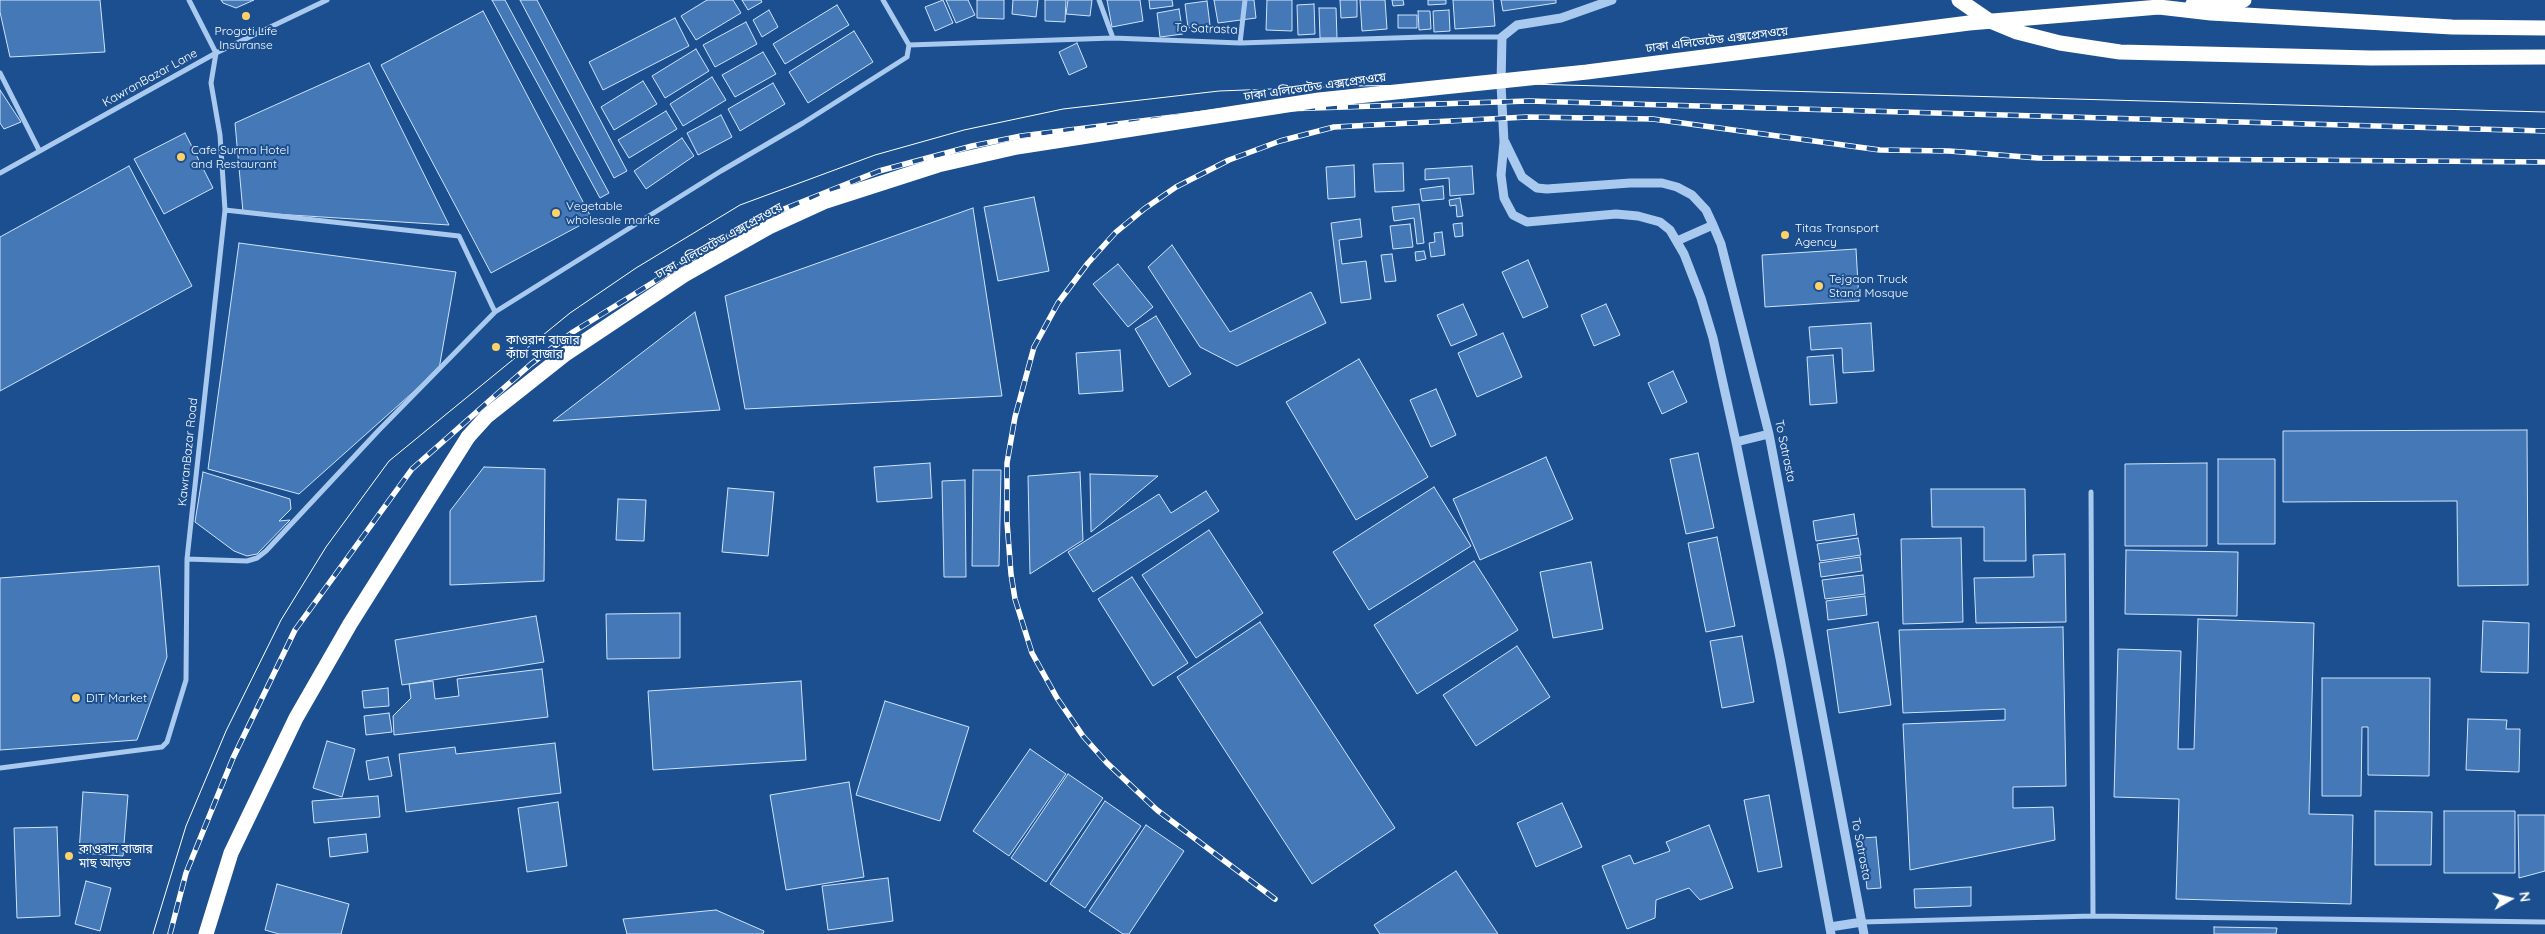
<!DOCTYPE html>
<meta charset="utf-8">
<style>
body{margin:0}
#map{position:relative;width:2545px;height:934px;overflow:hidden;background:#1b4f8f;font-family:Quicksand,sans-serif}
canvas{display:block}
.north{position:absolute;left:2485px;top:874px;width:50px;height:50px;-webkit-text-stroke:4px #1b4f8f;paint-order:stroke;rotate:82deg;font-size:14px;font-weight:700;line-height:20px;text-align:center;color:#fff}
.north::after{content:'';display:block;margin:auto;width:18px;height:22px;background:#fff;clip-path:polygon(50% 0,100% 100%,50% 72%,0 100%)}
</style>
<div id="map">
<canvas width="2545" height="934"></canvas>
<div class="north">N</div>
</div>
<script>
const g = document.querySelector('canvas').getContext('2d');
g.lineJoin = 'round';
function fill(path, color) { g.fillStyle = color; g.fill(path, 'evenodd'); }
const shape = rows => new Path2D(rows.map(r => 'M' + r).join(''));
function strokePath(path, color, width, dash) { g.strokeStyle = color; g.lineWidth = width; g.lineCap = dash ? 'butt' : 'round'; g.setLineDash(dash || []); g.stroke(path); }
function label(font, color, halo, rows, align = 'center') {
  g.font = font + ' Quicksand,"Noto Sans Bengali",sans-serif'; g.lineWidth = 4; g.setLineDash([]); g.textBaseline = 'middle'; g.strokeStyle = halo; g.fillStyle = color; for (const [text, x, y, turn = 0] of rows) {
    g.save(); g.translate(x, y); g.rotate((+turn || 0) * Math.PI / 180); g.textAlign = isNaN(turn) ? turn : align; if (halo) g.strokeText(text, 0, 0); g.fillText(text, 0, 0); g.restore();
  }
}
const building = shape([
 [0,0,100,0,105,52,10,57,0,12,0,0],
 [221,0,254,0,236,8,223,3,221,0],
 [492,0,505,0,609,193,600,198,492,0],
 [520,0,537,0,627,171,614,178,520,0],
 [707,0,733,0,741,13,696,40,681,16,707,0],
 [742,0,761,0,762,2,748,10,742,0],
 [943,0,953,23,935,31,925,7,943,0],
 [946,0,968,0,975,15,956,23,946,0],
 [977,0,1004,0,1004,19,977,18,977,0],
 [1013,0,1038,0,1036,17,1012,14,1013,0],
 [1045,0,1066,0,1065,22,1045,21,1045,0],
 [1068,0,1092,0,1090,16,1066,14,1068,0],
 [1107,0,1140,0,1143,21,1112,27,1107,0],
 [1149,0,1172,0,1173,6,1150,9,1149,0],
 [1214,0,1254,0,1256,18,1218,23,1214,0],
 [1267,0,1292,0,1292,31,1266,30,1267,0],
 [1340,0,1357,0,1357,17,1341,18,1340,0],
 [1360,0,1385,0,1387,29,1362,31,1360,0],
 [1392,0,1403,0,1404,5,1393,6,1392,0],
 [1428,0,1446,0,1446,4,1428,5,1428,0],
 [1453,0,1493,0,1495,26,1455,29,1453,0],
 [1501,0,1556,0,1556,3,1503,11,1501,0],
 [1207,1,1210,25,1188,28,1185,4,1207,1],
 [1314,4,1315,34,1298,35,1297,5,1314,4],
 [837,5,849,25,785,64,773,44,837,5],
 [1319,8,1336,8,1337,38,1320,38,1319,8],
 [1179,9,1183,34,1160,37,1157,13,1179,9],
 [769,10,778,27,762,37,753,20,769,10],
 [1449,10,1450,31,1434,32,1433,11,1449,10],
 [483,11,592,219,491,273,381,65,483,11],
 [1418,11,1430,11,1431,29,1419,30,1418,11],
 [1398,15,1417,15,1417,28,1398,28,1398,15],
 [675,18,689,46,603,90,589,62,675,18],
 [746,22,757,44,715,67,703,45,746,22],
 [854,31,873,62,808,103,789,72,854,31],
 [1077,43,1087,67,1069,75,1059,52,1077,43],
 [696,49,709,71,665,98,652,76,696,49],
 [763,52,776,74,735,97,722,75,763,52],
 [369,63,449,225,243,212,235,123,369,63],
 [712,77,726,100,683,126,670,104,712,77],
 [643,81,657,104,614,130,601,107,643,81],
 [773,83,785,104,740,131,728,109,773,83],
 [0,90,21,122,4,129,0,123,0,90],
 [666,111,677,129,629,158,618,140,666,111],
 [721,115,732,137,698,155,687,133,721,115],
 [185,133,213,188,164,214,134,159,185,133],
 [682,138,694,156,646,189,634,171,682,138],
 [1403,163,1404,191,1375,192,1373,164,1403,163],
 [1354,165,1355,197,1328,199,1326,167,1354,165],
 [129,166,192,286,0,391,0,237,129,166],
 [1472,166,1474,194,1450,196,1449,178,1425,180,1425,169,1472,166],
 [1443,186,1444,199,1422,201,1420,189,1443,186],
 [1034,197,1049,271,998,281,984,207,1034,197],
 [1460,198,1463,216,1457,217,1456,205,1450,206,1449,200,1460,198],
 [1419,204,1424,243,1417,244,1414,218,1394,221,1392,207,1419,204],
 [973,208,1002,396,745,409,725,296,973,208],
 [1360,219,1362,237,1339,240,1342,264,1366,261,1371,299,1341,303,1331,223,1360,219],
 [1462,223,1463,236,1455,237,1453,224,1462,223],
 [1410,224,1413,247,1393,249,1390,226,1410,224],
 [1442,232,1445,255,1431,257,1429,243,1435,242,1434,233,1442,232],
 [239,243,456,272,439,369,299,494,208,469,239,243],
 [1172,245,1230,332,1311,292,1326,323,1237,366,1200,347,1148,267,1172,245],
 [1856,249,1859,301,1765,307,1762,255,1856,249],
 [1424,251,1426,259,1416,261,1415,252,1424,251],
 [1392,254,1396,281,1385,282,1381,255,1392,254],
 [1528,260,1548,307,1523,318,1502,272,1528,260],
 [1118,264,1153,307,1128,327,1093,284,1118,264],
 [1463,304,1477,335,1451,346,1437,315,1463,304],
 [1606,304,1620,335,1594,346,1581,315,1606,304],
 [695,312,720,410,553,421,695,312],
 [1156,316,1191,374,1169,387,1135,329,1156,316],
 [1871,323,1874,371,1843,373,1842,348,1811,350,1809,327,1871,323],
 [1503,333,1522,377,1477,397,1458,353,1503,333],
 [1120,350,1123,391,1079,394,1076,353,1120,350],
 [1833,355,1837,403,1810,405,1807,357,1833,355],
 [1359,359,1428,477,1356,520,1286,402,1359,359],
 [1673,371,1687,402,1662,414,1648,383,1673,371],
 [1436,389,1456,435,1431,447,1410,400,1436,389],
 [2527,430,2528,585,2458,586,2457,501,2283,502,2283,431,2527,430],
 [1698,453,1714,528,1686,534,1670,459,1698,453],
 [1546,457,1573,519,1480,560,1453,499,1546,457],
 [2218,459,2275,459,2275,544,2218,544,2218,459],
 [930,463,932,498,877,502,874,467,930,463],
 [2207,463,2207,546,2125,546,2125,464,2207,463],
 [484,467,545,469,544,581,450,585,450,511,484,467],
 [973,470,1001,470,999,566,972,566,973,470],
 [203,472,290,499,291,509,279,521,290,520,257,554,247,556,234,551,195,522,203,472],
 [1080,472,1083,540,1030,574,1028,476,1080,472],
 [1090,474,1158,476,1091,532,1090,474],
 [965,480,966,577,944,577,942,481,965,480],
 [1434,487,1471,546,1369,610,1333,552,1434,487],
 [728,488,774,492,768,556,722,552,728,488],
 [1931,489,2025,489,2026,561,1984,561,1984,527,1932,527,1931,489],
 [1206,491,1219,511,1093,592,1068,552,1159,494,1171,513,1206,491],
 [618,499,646,500,644,541,616,540,618,499],
 [1854,514,1857,535,1816,541,1813,521,1854,514],
 [1209,530,1263,613,1196,658,1142,575,1209,530],
 [1717,537,1735,626,1706,632,1688,543,1717,537],
 [1858,538,1861,555,1820,561,1817,544,1858,538],
 [1961,538,1963,622,1903,624,1901,539,1961,538],
 [2126,550,2238,552,2237,616,2125,614,2126,550],
 [2065,554,2066,622,1976,623,1974,578,2034,577,2033,555,2065,554],
 [1860,557,1862,571,1821,577,1819,563,1860,557],
 [1474,561,1518,630,1417,694,1374,625,1474,561],
 [1591,562,1603,629,1553,638,1540,572,1591,562],
 [159,566,167,657,137,740,0,750,0,578,159,566],
 [1863,575,1865,594,1825,599,1822,580,1863,575],
 [1132,577,1188,663,1153,686,1098,599,1132,577],
 [1865,596,1867,615,1828,620,1826,601,1865,596],
 [680,613,680,658,607,659,606,614,680,613],
 [536,616,544,662,402,685,395,640,536,616],
 [2198,619,2314,623,2309,814,2353,815,2351,904,2176,899,2179,799,2114,797,2118,649,2181,651,2178,749,2194,749,2198,619],
 [2483,621,2529,623,2528,673,2481,672,2483,621],
 [1260,622,1395,828,1312,884,1177,677,1260,622],
 [1878,622,1891,705,1839,713,1827,630,1878,622],
 [2063,627,2066,786,2013,787,2013,808,2053,807,2055,840,1910,870,1903,724,2005,720,2005,709,1903,713,1899,630,2063,627],
 [1742,636,1754,702,1722,708,1710,641,1742,636],
 [1517,646,1550,697,1476,746,1443,695,1517,646],
 [542,669,548,717,394,735,393,716,411,698,409,684,433,681,435,699,459,696,457,679,542,669],
 [2322,678,2430,678,2429,776,2368,775,2368,727,2362,727,2361,796,2322,796,2322,678],
 [801,681,806,760,653,770,648,691,801,681],
 [388,688,389,706,364,708,362,691,388,688],
 [885,701,969,727,940,821,856,795,885,701],
 [389,713,392,732,366,735,364,716,389,713],
 [2468,719,2507,720,2506,729,2520,729,2519,772,2466,770,2468,719],
 [327,741,355,749,342,797,313,788,327,741],
 [555,743,561,793,406,812,399,754,455,747,456,754,555,743],
 [1030,749,1066,774,1009,856,973,831,1030,749],
 [388,757,392,776,369,780,366,761,388,757],
 [1068,774,1103,798,1046,882,1011,858,1068,774],
 [849,782,864,877,786,890,770,795,849,782],
 [83,792,128,795,123,856,79,853,83,792],
 [1769,795,1782,867,1758,872,1744,800,1769,795],
 [378,796,380,817,314,823,312,801,378,796],
 [1105,801,1141,826,1085,908,1050,884,1105,801],
 [558,802,567,866,527,872,518,808,558,802],
 [1562,803,1582,847,1536,867,1517,823,1562,803],
 [2375,811,2432,812,2431,865,2375,865,2375,811],
 [2444,811,2515,811,2515,873,2444,873,2444,811],
 [2518,815,2545,815,2545,871,2519,878,2518,815],
 [1146,825,1184,851,1129,934,1123,934,1089,911,1146,825],
 [1709,825,1733,888,1700,900,1689,888,1656,900,1655,918,1627,929,1602,866,1630,855,1634,864,1670,851,1666,842,1709,825],
 [57,827,60,916,17,918,14,828,57,827],
 [366,834,368,852,330,857,328,838,366,834],
 [1876,837,1881,888,1867,889,1862,838,1876,837],
 [1456,871,1498,934,1380,934,1374,925,1456,871],
 [888,878,893,921,828,930,822,886,888,878],
 [86,881,111,888,100,931,75,924,86,881],
 [277,884,349,904,341,934,279,934,265,930,277,884],
 [1971,887,1971,906,1915,908,1914,889,1971,887],
 [716,910,764,931,763,934,627,934,623,919,716,910],
 [2214,927,2277,928,2276,934,2214,934,2214,927]
]);
fill(building, '#4478b7');
strokePath(building, '#cfe3fa', 1);
strokePath(shape([
 [1099,0,1113,38],
 [1240,43,1245,0],
 [909,45,1113,38,1240,43,1424,37,1502,37],
 [0,73,39,150],
 [0,173,216,53,327,0],
 [225,210,459,236,495,312],
 [2091,492,2093,916],
 [187,559,247,561,257,558,266,551,379,430,495,312,721,171,803,123,907,57,909,45,883,0],
 [0,768,162,747,167,742,186,680,187,559,225,210,220,135,211,83,216,53,189,0],
 [1862,922,2093,916,2545,922]
]), '#a9c9ee', 5);
strokePath(shape([
 [1612,0,1561,18,1517,25,1502,37,1501,84,1504,142,1501,175,1504,198,1513,215,1527,222,1616,214,1638,216,1660,222,1670,230,1684,254,1701,298,1713,338,1736,442,1780,658,1831,934],
 [1505,142,1522,177,1537,188,1547,189,1630,183,1662,183,1677,187,1692,195,1706,210,1713,225,1721,244,1769,434,1864,934],
 [1677,241,1713,225],
 [1736,442,1769,434],
 [1830,927,1862,922]
]), '#a9c9ee', 9);
strokePath(shape([
 [1959,0,1988,20,2017,32,2060,43,2120,52,2371,58,2545,57],
 [2193,4,2244,0],
 [2159,7,2211,13,2452,27,2545,28],
 [206,934,231,853,296,718,350,624,468,437]
]), '#fff', 15);
strokePath(shape([
 [153,934,186,826,226,731,281,620,326,547,389,461,570,313,636,268,740,205,875,155,964,130,1063,109,1219,91,1350,86,1528,84,2545,112]
]), '#fff', 1);
const rail = shape([
 [1275,899,1157,810,1107,763,1083,736,1057,698,1032,653,1015,599,1011,574,1007,522,1007,463,1015,417,1034,347,1058,303,1088,263,1116,232,1144,209,1176,187,1229,160,1280,141,1334,127,1527,117,1653,119,1880,150,1949,151,2038,158,2545,162],
 [170,934,186,873,233,758,295,630,412,469,531,364,573,332,749,223,879,171,972,146,1021,136,1221,111,1529,101,2545,131]
]);
strokePath(rail, '#fff', 5.5);
strokePath(rail, '#1b4f8f', 4, [11]);
strokePath(shape([
 [468,437,487,416,564,355,684,275,769,227,826,201,938,165,1017,147,1319,100,1587,72,1969,23,2159,7]
]), '#fff', 15);
for (const [x, y, r, color] of [
 [246,16,5,"#ffd166"],
 [181,157,5,"#ffd166"],
 [556,213,5,"#ffd166"],
 [1785,235,5,"#ffd166"],
 [1819,286,5,"#ffd166"],
 [496,347,5,"#ffd166"],
 [76,698,5,"#ffd166"],
 [69,856,5,"#ffd166"]
]) { const dot = new Path2D(); dot.arc(x, y, r, 0, 2 * Math.PI); g.fillStyle = color; g.fill(dot); strokePath(dot, '#1b4f8f', 2); }
label('12px', '#fff', '#1b4f8f', [
 ["To Satrasta",1206,29,2],
 ["ঢাকা এলিভেটেড এক্সপ্রেসওয়ে",1717,40,-7],
 ["KawranBazar Lane",150,78,-29],
 ["ঢাকা এলিভেটেড এক্সপ্রেসওয়ে",1315,87,-8],
 ["ঢাকা এলিভেটেড এক্সপ্রেসওয়ে",719,241,-29],
 ["To Satrasta",1785,451,78],
 ["KawranBazar Road",188,452,-84],
 ["To Satrasta",1861,849,79]
]);
label('12px', '#fff', '#1b4f8f', [
 ["Progoti Life",246,31,"center"],
 ["Insuranse",246,45,"center"],
 ["Cafe Surma Hotel",191,150],
 ["and Restaurant",191,164],
 ["Vegetable",566,206],
 ["wholesale marke",566,220],
 ["Titas Transport",1795,228],
 ["Agency",1795,242],
 ["Tejgaon Truck",1829,279],
 ["Stand Mosque",1829,293],
 ["কাওরান বাজার",506,340],
 ["কাঁচা বাজার",506,354],
 ["DIT Market",86,698],
 ["কাওরান বাজার",79,849],
 ["মাছ আড়ত",79,863]
], 'left');
</script>
